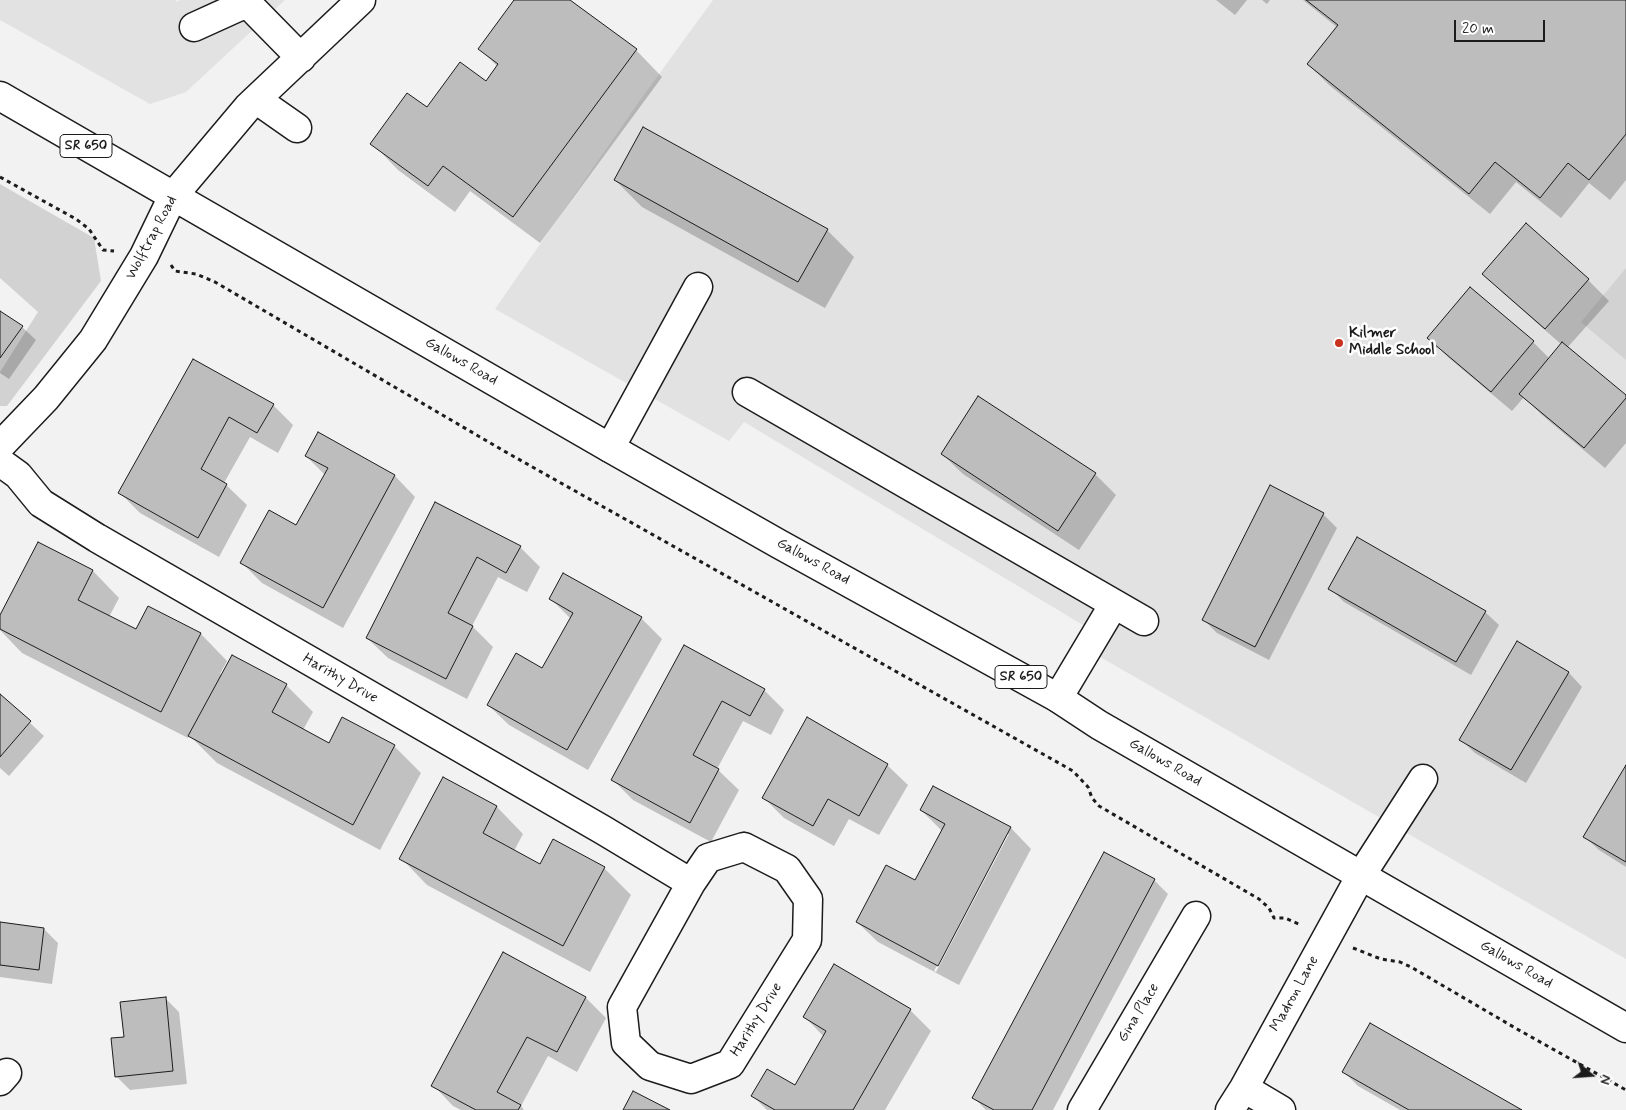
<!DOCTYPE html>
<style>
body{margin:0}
#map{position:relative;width:1626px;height:1110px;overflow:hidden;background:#f2f2f2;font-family:Mynerve,sans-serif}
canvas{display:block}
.north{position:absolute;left:1566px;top:1050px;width:50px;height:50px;-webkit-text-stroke:4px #fff;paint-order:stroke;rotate:108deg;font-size:14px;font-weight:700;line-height:20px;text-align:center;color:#1c1c1c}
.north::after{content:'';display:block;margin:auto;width:18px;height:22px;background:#1c1c1c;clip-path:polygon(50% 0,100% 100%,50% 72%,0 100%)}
.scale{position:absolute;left:1454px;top:20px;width:91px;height:22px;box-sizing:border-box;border:2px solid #1c1c1c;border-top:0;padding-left:6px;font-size:15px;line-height:18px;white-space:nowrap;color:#1c1c1c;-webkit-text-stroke:4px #fff;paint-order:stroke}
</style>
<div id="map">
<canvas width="1626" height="1110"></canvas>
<div class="north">N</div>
<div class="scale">20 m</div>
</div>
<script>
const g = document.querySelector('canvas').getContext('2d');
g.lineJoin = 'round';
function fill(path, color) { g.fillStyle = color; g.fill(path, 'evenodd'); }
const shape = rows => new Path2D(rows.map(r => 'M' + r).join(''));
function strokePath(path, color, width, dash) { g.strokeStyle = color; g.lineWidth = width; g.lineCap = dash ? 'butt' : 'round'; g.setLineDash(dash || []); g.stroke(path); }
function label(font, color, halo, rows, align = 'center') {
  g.font = font + ' Mynerve,sans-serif'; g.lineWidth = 5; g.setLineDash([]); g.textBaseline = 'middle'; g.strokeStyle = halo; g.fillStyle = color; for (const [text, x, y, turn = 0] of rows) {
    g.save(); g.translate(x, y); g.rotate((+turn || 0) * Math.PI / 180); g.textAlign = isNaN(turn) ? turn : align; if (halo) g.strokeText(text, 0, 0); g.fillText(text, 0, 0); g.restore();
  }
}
fill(shape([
 [0,0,176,0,177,2,180,0,285,0,186,92,150,104,0,20],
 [713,0,1626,0,1626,959,1081,646,1093,631,744,422,729,441,495,309,638,103]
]), '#e2e2e2');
fill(shape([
 [0,184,94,238,101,281,7,406,0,406,0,372,38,312,0,278],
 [1626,268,1626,360,1581,322]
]), '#d2d2d2');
fill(shape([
 [516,0,568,0,636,50,662,77,540,243,470,191,455,212,398,170,372,143,427,109,486,83,498,67,480,49],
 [1216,0,1247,0,1235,15],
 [1262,0,1270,0,1267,4],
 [1303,0,1626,0,1626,180,1610,200,1589,183,1561,218,1516,182,1490,214,1329,85,1308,64,1338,28],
 [615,180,827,230,854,257,825,308,642,207],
 [1526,225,1588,280,1609,301,1567,348,1626,397,1626,443,1605,468,1542,415,1524,397,1512,411,1449,358,1429,338,1533,342,1550,359,1562,345,1504,294,1484,273],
 [0,312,22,327,36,340,9,379,0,373],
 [194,361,273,405,293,425,278,453,250,437,224,483,247,505,219,557,140,513,120,493],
 [979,398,1095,474,1116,495,1079,550,963,474,942,454],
 [318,434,395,476,415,497,343,628,262,583,242,563,297,527,325,475,306,456],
 [436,503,520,547,540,567,527,592,498,577,472,626,493,647,467,699,388,658,367,638],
 [1323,514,1337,528,1269,660,1217,633,1203,619],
 [38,543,93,571,119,598,109,617,136,631,148,607,201,634,227,661,220,674,286,685,313,712,303,730,329,744,343,719,394,746,421,773,380,850,217,763,189,735,188,738,22,653,0,630,0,618],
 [1330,588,1485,612,1499,625,1471,675,1344,602],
 [550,598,641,618,662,639,588,770,509,725,488,705,542,669,571,619],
 [1518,643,1569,673,1582,687,1526,783,1475,753,1461,740],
 [684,646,764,690,784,710,771,735,743,721,717,769,739,790,711,842,633,800,612,779],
 [0,695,44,736,9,776,0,768],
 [887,765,908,785,879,835,849,819,834,846,784,818,764,798],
 [1626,768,1626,867,1599,850,1585,837],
 [443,779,497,807,523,834,514,851,540,865,604,868,631,895,590,972,427,885,401,858],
 [933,787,1011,828,1031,849,959,985,878,942,857,922,915,882,942,831,921,810],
 [1007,834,1009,834,936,972,934,971],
 [1154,880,1168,894,1053,1110,986,1110,974,1098],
 [0,923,44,929,58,943,52,984,0,977],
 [503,953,586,998,606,1018,577,1072,548,1056,521,1106,524,1110,461,1110,453,1106,433,1085],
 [165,998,179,1012,187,1084,130,1090,116,1076,125,1038],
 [910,1010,931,1031,885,1110,767,1110,753,1096,795,1087,824,1037,805,1017],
 [1344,1072,1520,1110,1400,1110,1358,1086]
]), '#0003');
const building = shape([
 [514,0,570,0,637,49,513,217,443,166,428,186,370,144,407,93,427,107,460,62,486,81,498,64,478,49,514,0],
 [1306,0,1626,0,1626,134,1589,180,1568,163,1540,198,1495,162,1469,194,1307,64,1338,25,1306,0],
 [643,127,828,229,798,282,614,180,643,127],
 [1526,223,1589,279,1545,329,1482,274,1526,223],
 [1470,287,1534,341,1491,392,1427,338,1470,287],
 [0,311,23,326,0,358,0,311],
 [1562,342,1626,395,1626,398,1584,448,1519,394,1562,342],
 [193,359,274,404,257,433,229,417,201,469,227,484,198,538,118,493,193,359],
 [978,396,1096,473,1058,531,941,454,978,396],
 [318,432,395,475,323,608,240,563,269,510,296,525,328,468,305,456,318,432],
 [1270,485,1324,513,1255,647,1202,620,1270,485],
 [435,502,521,546,506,573,477,557,448,613,473,626,446,679,366,638,435,502],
 [1357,537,1486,611,1456,662,1328,589,1357,537],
 [38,542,93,570,78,600,136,629,148,606,201,633,161,712,0,629,0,615,38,542],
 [563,573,642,617,567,750,487,705,516,653,542,668,573,613,549,599,563,573],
 [1517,641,1569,672,1511,770,1459,740,1517,641],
 [684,645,765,689,750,716,722,701,693,755,719,769,690,823,611,780,684,645],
 [232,655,287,684,272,712,329,743,342,717,395,745,353,825,188,736,232,655],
 [0,694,31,721,0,757,0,694],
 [807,717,888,764,859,816,828,799,813,826,762,798,807,717],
 [1626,765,1626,862,1583,837,1626,765],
 [443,777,497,806,483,833,540,864,553,839,605,867,563,946,399,859,443,777],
 [933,786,1011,827,938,966,856,922,886,865,915,880,945,824,920,810,933,786],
 [1104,852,1155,879,1032,1110,994,1110,972,1098,1104,852],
 [0,922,44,928,39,970,0,965,0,922],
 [503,952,586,997,557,1052,527,1037,497,1092,521,1105,518,1110,476,1110,431,1086,503,952],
 [834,964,911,1009,853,1110,775,1110,751,1096,767,1069,795,1085,826,1031,803,1017,834,964],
 [166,997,173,1071,115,1077,111,1038,124,1037,120,1002,166,997],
 [1370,1023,1522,1110,1409,1110,1342,1072,1370,1023],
 [633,1091,670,1110,623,1110,633,1091]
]);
fill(building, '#bdbdbd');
strokePath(building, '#1c1c1c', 1);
const minor = shape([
 [194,27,247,3,301,58],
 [257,100,297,128],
 [747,392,1144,621],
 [0,446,46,398,93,340,144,256,173,196,248,107,361,0],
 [610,448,698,287],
 [0,462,18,475,41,503,97,538,603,830,691,883],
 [1058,698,1114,604],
 [744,847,787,869,808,899,807,940,730,1064,691,1079,650,1066,626,1043,622,1007,691,883,708,858,744,847],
 [0,1081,7,1073],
 [1244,1088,1281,1110],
 [1082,1110,1196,916],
 [1230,1110,1244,1088,1360,877,1423,779]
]);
const major = shape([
 [0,96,610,448,779,544,1058,698,1099,725,1626,1028]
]);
strokePath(minor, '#1c1c1c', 31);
strokePath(major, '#1c1c1c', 31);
strokePath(shape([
 [0,177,76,219,89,229,103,250,114,251],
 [171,265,175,271,196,274,215,282,504,451,1073,771,1088,787,1092,798,1099,806,1259,899,1269,908,1274,918,1285,918,1301,925],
 [1353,948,1381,959,1400,962,1411,967,1517,1029,1626,1090]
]), '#1c1c1c', 3, [4, 4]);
strokePath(minor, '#fff', 28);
strokePath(major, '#fff', 28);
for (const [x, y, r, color] of [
 [1339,343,5,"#c8321e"]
]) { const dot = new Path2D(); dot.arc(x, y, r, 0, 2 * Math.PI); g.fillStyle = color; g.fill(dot); strokePath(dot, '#fff', 2); }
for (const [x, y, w] of [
 [86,146,52],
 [1021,677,52]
]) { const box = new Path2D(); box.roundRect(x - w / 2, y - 11.5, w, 23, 4); g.fillStyle = '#fff'; g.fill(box); strokePath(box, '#1c1c1c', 1); }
label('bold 14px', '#1c1c1c', null, [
 ["SR 650",86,146],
 ["SR 650",1021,677]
]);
label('15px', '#1c1c1c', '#fff', [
 ["Wolftrap Road",152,238,-62],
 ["Gallows Road",461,362,30],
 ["Gallows Road",813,562,29],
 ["Harithy Drive",340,679,30],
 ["Gallows Road",1165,763,30],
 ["Gallows Road",1516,965,30],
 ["Madron Lane",1295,994,-61],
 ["Gina Place",1139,1013,-59],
 ["Harithy Drive",757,1020,-58]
]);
label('bold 15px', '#1c1c1c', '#fff', [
 ["Kilmer",1349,334],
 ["Middle School",1349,351]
], 'left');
</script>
